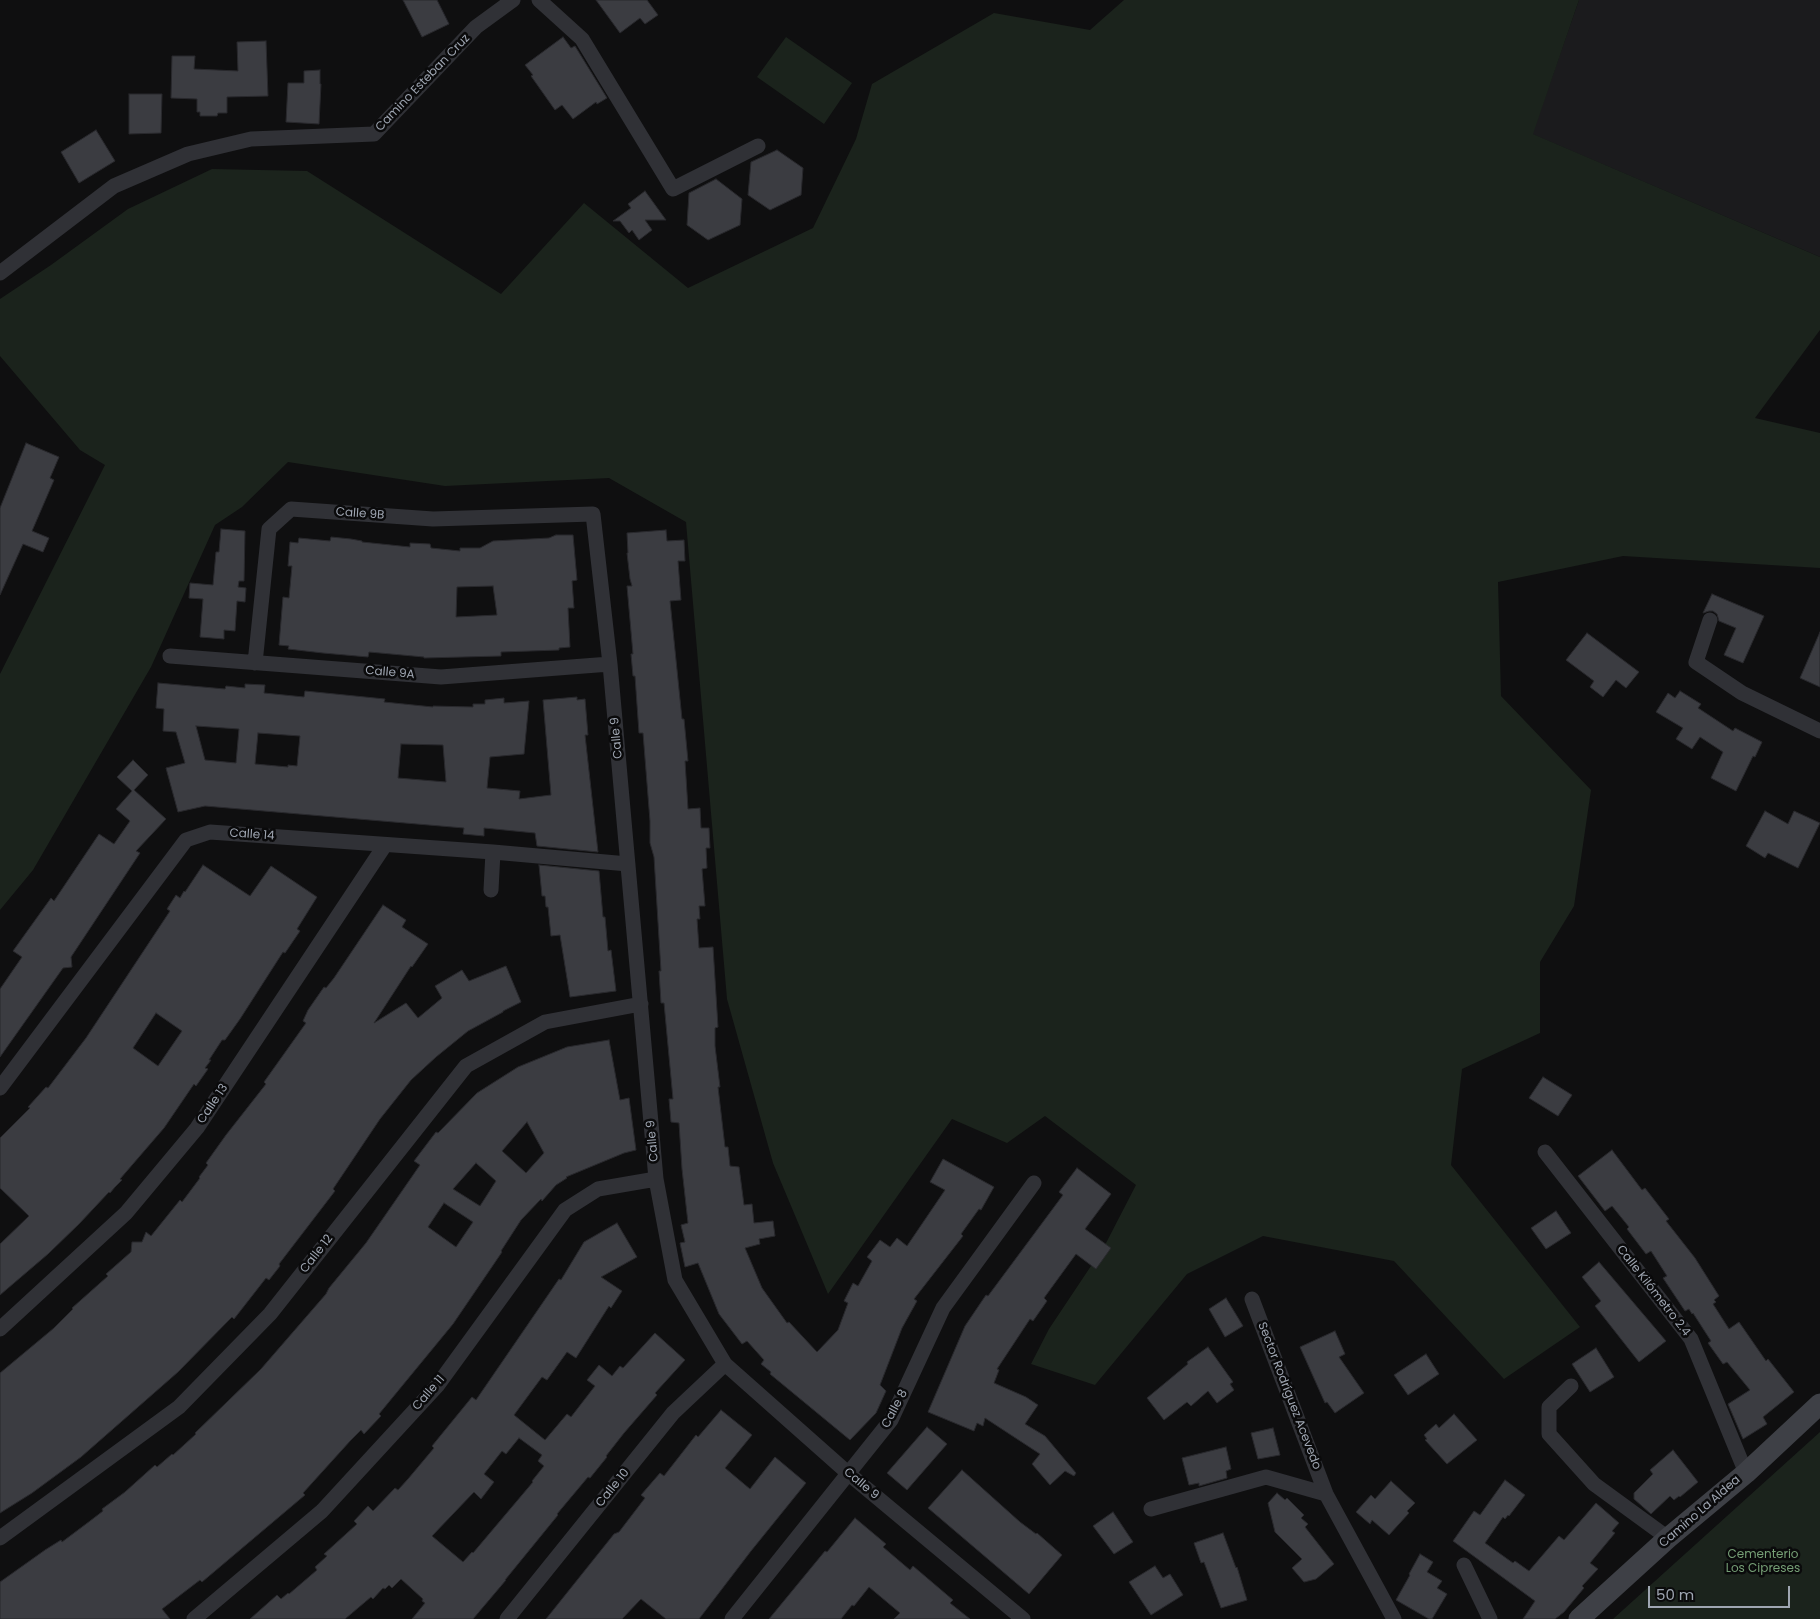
<!DOCTYPE html>
<meta charset="utf-8">
<style>
body{margin:0}
#map{position:relative;width:1820px;height:1619px;overflow:hidden;background:#0f0f10;font-family:Poppins,sans-serif}
canvas{display:block}
.scale{position:absolute;left:1648px;top:1586px;width:142px;height:22px;box-sizing:border-box;border:2px solid #9fa6b2;border-top:0;padding-left:6px;font-size:15px;line-height:18px;white-space:nowrap;color:#9fa6b2;-webkit-text-stroke:4px #0a0a0b;paint-order:stroke}
</style>
<div id="map">
<canvas width="1820" height="1619"></canvas>
<div class="scale">50 m</div>
</div>
<script>
const g = document.querySelector('canvas').getContext('2d');
g.lineJoin = 'round';
function fill(path, color) { g.fillStyle = color; g.fill(path, 'evenodd'); }
const shape = rows => new Path2D(rows.map(r => 'M' + r).join(''));
function strokePath(path, color, width, dash) { g.strokeStyle = color; g.lineWidth = width; g.lineCap = dash ? 'butt' : 'round'; g.setLineDash(dash || []); g.stroke(path); }
function label(font, color, halo, rows, align = 'center') {
  g.font = font + ' Poppins,sans-serif'; g.lineWidth = 5; g.setLineDash([]); g.textBaseline = 'middle'; g.strokeStyle = halo; g.fillStyle = color; for (const [text, x, y, turn = 0] of rows) {
    g.save(); g.translate(x, y); g.rotate((+turn || 0) * Math.PI / 180); g.textAlign = isNaN(turn) ? turn : align; if (halo) g.strokeText(text, 0, 0); g.fillText(text, 0, 0); g.restore();
  }
}
fill(shape([
 [1579,0,1820,0,1820,257,1532,134]
]), '#1b1b1d');
fill(shape([
 [1124,0,1579,0,1533,134,1820,257,1820,330,1755,418,1820,433,1820,568,1623,556,1498,582,1501,696,1591,790,1574,906,1540,962,1540,1033,1462,1069,1451,1165,1580,1327,1504,1379,1394,1261,1263,1236,1187,1274,1095,1385,1031,1364,1049,1329,1105,1245,1136,1185,1045,1116,1007,1143,952,1119,828,1294,773,1163,727,999,686,522,609,478,445,486,288,462,242,507,215,525,151,667,33,870,0,910,0,674,105,465,80,450,0,356,0,299,51,265,128,209,212,169,307,171,501,294,584,203,688,288,813,228,856,139,872,84,994,13,1090,30],
 [786,37,852,83,824,124,757,77],
 [1820,1432,1820,1619,1613,1619]
]), '#1b231c');
const building = shape([
 [403,0,437,0,449,24,422,37,403,0],
 [596,0,647,0,658,15,645,24,640,18,620,33,596,0],
 [563,37,571,48,575,46,607,98,597,104,596,102,573,119,562,105,555,110,531,76,533,75,525,65,563,37],
 [266,41,268,96,227,97,227,113,218,113,217,116,200,116,200,112,197,112,197,99,171,98,172,56,195,56,194,69,238,71,237,42,266,41],
 [320,70,320,84,321,84,319,124,286,122,288,83,304,83,304,71,320,70],
 [129,94,162,94,161,133,129,134,129,94],
 [96,130,115,161,79,183,61,152,96,130],
 [777,150,803,168,801,195,770,210,748,195,751,162,777,150],
 [716,179,742,199,740,225,708,240,687,225,689,193,716,179],
 [645,191,666,220,645,220,652,230,639,240,632,230,629,233,620,221,613,221,631,208,628,204,645,191],
 [26,443,59,457,50,478,54,480,32,531,49,538,43,552,23,544,0,595,0,508,26,443],
 [221,529,245,531,244,581,239,581,238,587,246,588,245,602,237,601,235,631,224,630,224,639,200,637,203,599,189,598,190,583,213,585,216,552,219,552,221,529],
 [666,530,667,541,684,540,685,561,678,561,681,600,670,601,682,719,684,719,688,761,685,761,688,809,700,808,701,828,709,828,710,848,706,848,707,868,702,869,705,906,699,906,700,919,697,919,699,948,713,947,718,1027,715,1028,715,1046,720,1087,718,1087,725,1147,728,1147,730,1166,739,1167,744,1205,752,1204,754,1223,773,1221,775,1236,759,1239,760,1244,745,1248,762,1288,787,1323,789,1322,817,1352,838,1330,848,1303,844,1301,853,1283,858,1286,872,1261,867,1257,880,1240,890,1247,897,1238,907,1246,945,1190,930,1182,943,1159,994,1187,981,1210,979,1209,961,1234,963,1236,914,1299,917,1301,902,1328,880,1385,886,1391,876,1413,850,1440,770,1374,771,1372,761,1364,764,1360,747,1341,742,1344,719,1314,698,1263,685,1267,680,1243,685,1242,681,1225,688,1223,682,1169,679,1123,671,1122,669,1099,673,1099,664,1003,661,1003,659,971,661,971,654,857,650,843,650,821,643,733,639,733,635,676,633,676,631,654,633,654,627,586,632,586,630,579,627,553,628,553,627,533,666,530],
 [556,535,573,535,577,580,572,581,574,608,568,608,570,647,559,648,559,650,501,652,501,656,424,658,424,657,369,652,368,657,323,653,288,649,289,646,279,645,283,597,289,598,292,566,288,566,290,542,298,543,299,538,330,541,331,537,351,539,362,541,362,542,410,547,410,543,430,544,431,548,460,551,460,548,480,548,493,541,549,538,556,535],
 [493,586,497,615,456,617,457,587,493,586],
 [1712,594,1764,616,1743,663,1724,655,1736,628,1719,621,1717,614,1713,611,1709,611,1703,613,1712,594],
 [1820,632,1820,687,1800,678,1820,632],
 [1587,633,1639,672,1626,688,1616,680,1603,697,1590,687,1594,681,1566,660,1587,633],
 [158,683,225,689,226,686,245,688,245,684,265,685,264,693,304,697,305,691,385,699,384,702,433,707,433,706,473,707,473,704,485,704,485,700,504,698,504,703,529,701,524,754,490,757,487,788,520,791,519,799,551,795,543,700,577,697,577,700,585,699,588,735,585,735,598,852,537,846,535,833,484,828,484,836,463,834,464,828,205,806,178,812,166,768,185,763,176,732,163,731,164,709,156,708,158,683],
 [196,726,239,729,236,763,205,760,196,726],
 [258,733,300,736,297,766,288,765,288,767,255,764,258,733],
 [401,744,443,745,446,782,398,778,401,744],
 [1680,691,1701,704,1698,708,1733,731,1735,728,1762,742,1755,757,1753,756,1736,791,1711,778,1723,752,1700,737,1692,749,1676,739,1683,728,1656,712,1668,693,1675,698,1680,691],
 [133,760,148,775,134,790,166,819,136,851,140,853,71,957,72,967,63,968,0,1057,0,989,22,957,13,951,51,898,54,901,99,834,114,844,130,821,116,809,132,791,117,777,133,760],
 [1765,811,1788,824,1794,811,1820,823,1798,868,1768,853,1765,858,1746,846,1765,811],
 [203,865,250,896,271,866,317,897,297,929,300,931,285,953,283,952,240,1019,225,1040,222,1040,209,1060,211,1060,205,1068,208,1069,196,1086,194,1084,164,1128,120,1179,122,1180,115,1187,110,1193,109,1192,79,1224,48,1254,0,1295,0,1244,29,1216,0,1188,0,1138,30,1108,28,1107,46,1087,48,1088,86,1038,170,911,167,909,176,895,180,898,184,891,185,892,203,865],
 [156,1013,182,1031,158,1066,133,1048,156,1013],
 [539,865,599,871,603,917,605,917,608,951,611,950,616,991,570,997,560,935,551,936,548,907,546,907,545,896,542,896,539,865],
 [383,905,406,920,402,927,428,944,412,967,411,966,374,1023,406,1003,418,1018,442,998,435,986,462,970,469,981,506,966,521,1002,503,1011,503,1012,468,1031,436,1057,411,1080,380,1119,333,1189,335,1191,279,1264,280,1266,269,1280,266,1278,234,1319,232,1317,178,1372,81,1457,32,1493,0,1513,0,1373,54,1328,73,1309,72,1308,108,1276,106,1274,131,1252,132,1242,142,1242,146,1232,151,1236,180,1200,182,1202,200,1178,199,1177,208,1165,206,1163,226,1135,266,1084,264,1082,306,1023,303,1021,308,1010,324,987,326,988,334,978,383,905],
 [609,1040,620,1100,629,1098,636,1150,624,1153,566,1177,567,1178,556,1185,542,1201,541,1199,521,1220,501,1251,502,1252,453,1324,379,1414,381,1416,364,1434,361,1430,351,1440,303,1493,305,1495,202,1582,200,1580,162,1609,170,1619,0,1619,0,1582,45,1550,61,1540,62,1542,90,1521,103,1511,102,1509,125,1492,155,1465,157,1467,172,1454,173,1455,196,1434,195,1433,261,1369,326,1294,329,1288,366,1243,420,1165,414,1161,436,1132,438,1133,477,1093,518,1067,567,1047,609,1040],
 [527,1122,544,1153,526,1173,502,1151,527,1122],
 [476,1163,496,1181,480,1206,453,1189,476,1163],
 [444,1203,473,1222,456,1247,428,1227,444,1203],
 [1543,1077,1572,1095,1558,1116,1529,1098,1543,1077],
 [1612,1150,1642,1190,1645,1188,1669,1219,1666,1221,1695,1258,1719,1296,1714,1300,1716,1302,1713,1304,1729,1329,1739,1322,1766,1361,1768,1359,1794,1392,1763,1417,1767,1424,1743,1439,1728,1404,1750,1390,1727,1362,1723,1364,1708,1343,1711,1341,1693,1313,1692,1314,1689,1309,1685,1311,1663,1278,1667,1276,1651,1251,1646,1254,1627,1229,1629,1227,1612,1206,1605,1211,1578,1176,1612,1150],
 [1077,1168,1111,1194,1085,1229,1111,1248,1096,1269,1076,1254,1044,1298,1047,1301,1033,1321,1030,1319,997,1369,999,1370,994,1383,1026,1397,1038,1405,1025,1424,1045,1436,1076,1473,1074,1476,1065,1471,1050,1485,1032,1464,1040,1454,985,1418,983,1426,977,1423,974,1431,928,1412,965,1326,986,1295,988,1296,1063,1195,1059,1192,1077,1168],
 [1556,1211,1571,1233,1546,1249,1531,1228,1556,1211],
 [617,1223,637,1257,601,1277,622,1291,611,1308,609,1306,576,1358,567,1352,547,1380,542,1377,514,1415,545,1440,567,1414,571,1417,595,1386,587,1380,599,1365,612,1376,620,1366,623,1368,655,1333,685,1360,655,1393,657,1395,624,1433,606,1456,607,1457,590,1478,588,1477,557,1514,558,1515,505,1580,506,1580,473,1619,412,1619,425,1603,422,1601,423,1599,401,1579,392,1588,389,1585,385,1589,383,1588,373,1599,371,1597,345,1619,250,1619,277,1595,281,1599,288,1593,289,1594,317,1570,315,1567,327,1556,324,1554,357,1524,354,1521,368,1506,373,1511,395,1488,398,1490,408,1479,434,1448,432,1446,472,1397,476,1400,559,1279,561,1280,584,1242,617,1223],
 [519,1438,542,1455,538,1461,544,1466,532,1481,533,1482,473,1553,472,1552,463,1562,432,1536,474,1492,481,1499,494,1482,484,1474,502,1451,506,1454,519,1438],
 [1599,1262,1666,1341,1639,1362,1595,1306,1601,1301,1582,1277,1599,1262],
 [1226,1298,1243,1326,1225,1337,1209,1309,1226,1298],
 [1335,1331,1345,1354,1339,1357,1364,1393,1335,1413,1327,1402,1325,1403,1300,1347,1335,1331],
 [1208,1347,1233,1382,1230,1384,1234,1390,1217,1403,1208,1391,1191,1406,1187,1402,1164,1420,1147,1398,1188,1364,1187,1362,1208,1347],
 [1596,1348,1614,1377,1590,1392,1572,1364,1596,1348],
 [1426,1354,1439,1374,1408,1395,1394,1375,1426,1354],
 [721,1410,752,1435,725,1468,750,1489,775,1457,806,1483,751,1551,699,1619,666,1619,641,1599,622,1619,546,1619,614,1534,619,1532,645,1498,641,1495,660,1473,664,1476,696,1435,698,1437,721,1410],
 [1454,1414,1477,1440,1447,1464,1425,1440,1427,1439,1424,1435,1436,1424,1439,1428,1454,1414],
 [927,1427,947,1444,907,1490,887,1473,927,1427],
 [1273,1428,1280,1455,1258,1459,1251,1433,1273,1428],
 [1226,1447,1231,1469,1226,1471,1227,1478,1199,1486,1199,1483,1189,1485,1182,1458,1226,1447],
 [1673,1450,1698,1482,1680,1497,1679,1496,1674,1500,1670,1496,1651,1514,1634,1499,1634,1493,1653,1474,1650,1470,1673,1450],
 [962,1470,1020,1522,1036,1534,1037,1533,1062,1555,1029,1594,928,1508,962,1470],
 [1505,1480,1525,1495,1509,1516,1508,1515,1505,1519,1503,1517,1485,1543,1513,1563,1515,1561,1529,1571,1559,1536,1564,1540,1596,1503,1619,1523,1612,1531,1615,1533,1590,1563,1598,1569,1582,1586,1584,1588,1564,1612,1555,1619,1523,1619,1535,1601,1453,1541,1474,1511,1480,1515,1505,1480],
 [1391,1481,1415,1503,1407,1511,1409,1513,1389,1535,1372,1520,1370,1524,1356,1512,1371,1495,1375,1499,1391,1481],
 [1277,1493,1285,1500,1287,1498,1304,1515,1301,1518,1308,1524,1305,1527,1334,1564,1316,1579,1304,1582,1292,1568,1302,1559,1275,1532,1268,1503,1277,1493],
 [1113,1512,1133,1542,1114,1554,1093,1526,1113,1512],
 [855,1518,886,1544,883,1547,910,1570,913,1566,953,1600,950,1603,970,1619,894,1619,900,1613,869,1587,854,1606,852,1605,841,1619,769,1619,825,1551,827,1552,855,1518],
 [1223,1533,1236,1568,1237,1567,1247,1600,1221,1608,1204,1562,1201,1563,1194,1543,1223,1533],
 [1420,1554,1433,1562,1427,1572,1442,1581,1437,1588,1447,1594,1432,1619,1429,1619,1396,1600,1410,1575,1409,1574,1420,1554],
 [1155,1566,1163,1578,1170,1574,1183,1595,1151,1615,1129,1582,1155,1566]
]);
fill(building, '#3b3c41');
strokePath(building, '#29292d', 1);
strokePath(shape([
 [539,0,582,39,673,189,758,146],
 [0,273,114,186,188,154,251,139,374,134,476,27,513,0],
 [1710,620,1696,662,1742,693,1820,731],
 [170,656,441,677,610,664],
 [255,663,269,529,291,509,433,519,593,514,610,664,656,1179,675,1280,725,1364,849,1474,1023,1619],
 [491,890,493,852],
 [0,1088,186,840,210,832,493,852,628,864],
 [1545,1152,1691,1339,1746,1473],
 [1252,1299,1326,1494,1394,1619],
 [0,1329,126,1213,197,1128,385,845],
 [1571,1386,1549,1407,1549,1434,1594,1484,1668,1538],
 [1151,1509,1266,1477,1326,1494],
 [0,1538,179,1407,270,1314,466,1066,545,1022,641,1004],
 [1464,1565,1490,1619],
 [194,1619,322,1511,437,1386,565,1210,598,1189,656,1179],
 [507,1619,673,1413,725,1364],
 [732,1619,891,1420,943,1308,1034,1183]
]), '#303136', 15);
strokePath(shape([
 [1579,1619,1668,1538,1746,1473,1820,1404]
]), '#3e4046', 21);
label('12px', '#9fa6b2', '#0a0a0b', [
 ["Camino Esteban Cruz",423,83,-46],
 ["Calle 9B",360,514,4],
 ["Calle 9A",390,673,5],
 ["Calle 9",617,738,-95],
 ["Calle 14",252,835,4],
 ["Calle 13",213,1104,-56],
 ["Calle 9",653,1141,-95],
 ["Calle 12",317,1254,-52],
 ["Calle Kilómetro 2.4",1653,1291,52],
 ["Calle 11",429,1393,-49],
 ["Sector Rodríguez Acevedo",1289,1396,69],
 ["Calle 8",895,1409,-62],
 ["Calle 9",861,1484,40],
 ["Calle 10",613,1488,-51],
 ["Camino La Aldea",1700,1512,-41]
]);
label('12px', '#759e75', '#0a0a0b', [
 ["Cementerio",1763,1555],
 ["Los Cipreses",1763,1569]
]);
</script>
